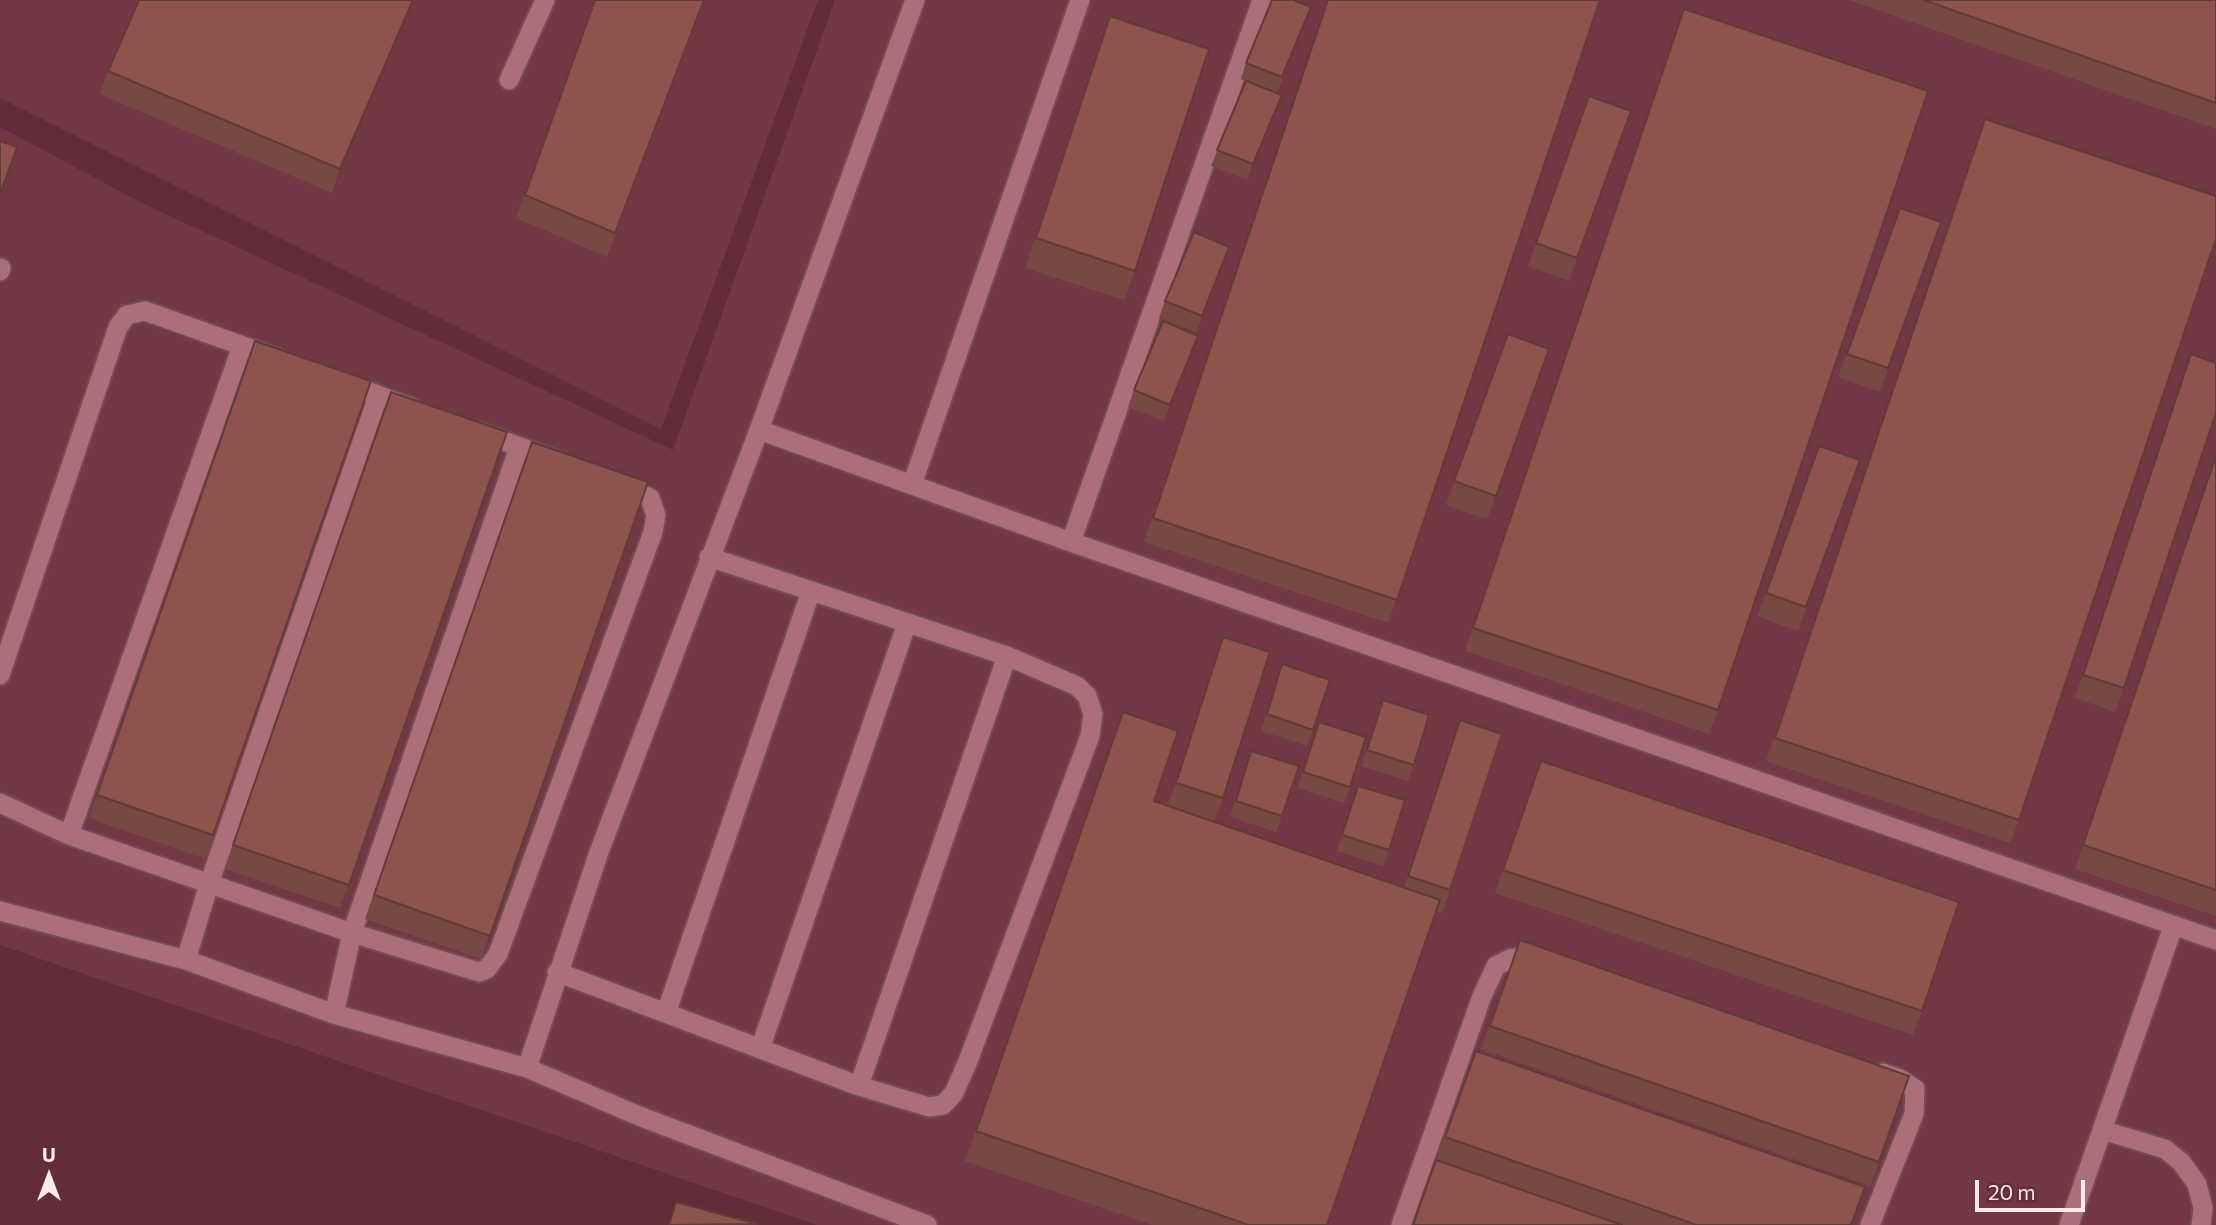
<!DOCTYPE html>
<style>
body{margin:0}
#map{position:relative;width:2216px;height:1225px;overflow:hidden;background:#622d39;font-family:Commissioner,sans-serif}
canvas{display:block}
.north{position:absolute;left:14px;top:1141px;width:70px;height:70px;-webkit-text-stroke:5px #622d39;paint-order:stroke;rotate:0deg;font-size:19px;font-weight:700;line-height:28px;text-align:center;color:#fee9ec}
.north::after{content:'';display:block;margin:auto;width:24px;height:32px;background:#fee9ec;clip-path:polygon(50% 0,100% 100%,50% 72%,0 100%)}
.scale{position:absolute;left:1975px;top:1180px;width:110px;height:32px;box-sizing:border-box;border:4px solid #fee9ec;border-top:0;padding-left:9px;font-size:21px;line-height:24px;white-space:nowrap;color:#fee9ec;-webkit-text-stroke:5px #622d39;paint-order:stroke}
</style>
<div id="map">
<canvas width="2216" height="1225"></canvas>
<div class="north">U</div>
<div class="scale">20 m</div>
</div>
<script>
const g = document.querySelector('canvas').getContext('2d');
g.lineJoin = 'round';
function fill(path, color) { g.fillStyle = color; g.fill(path, 'evenodd'); }
const shape = rows => new Path2D(rows.map(r => 'M' + r).join(''));
function strokePath(path, color, width, dash) { g.strokeStyle = color; g.lineWidth = width; g.lineCap = dash ? 'butt' : 'round'; g.setLineDash(dash || []); g.stroke(path); }
fill(shape([
 [0,0,818,0,661,429,0,98],
 [835,0,2216,0,2216,1225,817,1225,0,945,0,127,142,203,673,450]
]), '#733846');
const service = shape([
 [915,0,759,430,599,852,527,1068,639,1116,927,1225],
 [509,80,545,0],
 [0,271,1,268],
 [345,383,412,408],
 [759,430,1071,542,2216,940],
 [479,432,553,459],
 [912,485,1080,0],
 [1071,542,1262,0],
 [0,675,118,327,127,315,145,311,277,358],
 [0,803,69,835,352,933,469,969,479,972,487,969,498,954,653,532,656,515,650,498,621,484],
 [69,835,242,346],
 [0,911,186,960,334,1014,527,1068],
 [186,960,209,884,378,396],
 [557,972,859,1086,929,1107,943,1105,954,1093,968,1061,1090,736,1093,714,1087,696,1077,686,1007,656,709,557],
 [666,1013,811,591],
 [334,1014,352,933,519,447],
 [760,1049,907,623],
 [859,1086,1007,656],
 [2102,1130,2165,1149,2181,1162,2197,1184,2203,1208,2201,1225],
 [1401,1225,1482,996,1496,966,1510,959,1529,956,1539,959],
 [1870,1225,1914,1114,1915,1089,1900,1079,1883,1073],
 [2069,1225,2173,927]
]);
strokePath(service, '#744b55', 23);
strokePath(service, '#ab6f7a', 19);
fill(shape([
 [139,0,414,0,332,193,100,94,108,71],
 [595,0,704,0,607,257,516,218],
 [1328,0,1600,0,1388,623,1144,542],
 [1849,0,2216,0,2216,129],
 [1311,7,1277,93,1276,111,1247,180,1211,166,1246,81,1241,79,1246,63],
 [1684,9,1718,710,1709,734,1465,651],
 [1110,16,1135,271,1124,300,1025,268],
 [1589,96,1631,111,1569,281,1528,266],
 [1985,119,2019,820,2010,843,1766,761],
 [1900,208,1941,222,1880,392,1838,377],
 [1229,247,1196,332,1159,318,1165,301],
 [1508,334,1549,349,1487,519,1446,505],
 [1198,336,1164,421,1128,407,1134,390],
 [255,341,371,381,205,859,89,818],
 [2191,354,2124,688,2115,712,2075,698],
 [391,392,507,432,340,908,225,869],
 [532,442,648,482,481,959,365,919],
 [1819,446,1860,460,1798,631,1757,616],
 [2216,454,2216,916,2075,869],
 [1223,637,1223,798,1214,821,1404,887,1460,720,1450,890,1442,913,1436,912,1327,1225,1152,1225,965,1161,1112,742,1154,801,1168,806],
 [1282,664,1313,730,1307,746,1261,731],
 [1383,700,1414,765,1408,781,1361,766],
 [1319,722,1350,787,1344,803,1297,788],
 [1251,751,1282,816,1276,832,1230,817],
 [1541,761,1922,1011,1913,1035,1495,893],
 [1358,786,1389,850,1383,866,1337,851],
 [1520,940,1879,1162,1870,1186,1481,1049],
 [1476,1051,1851,1225,1413,1225]
]), '#784842');
fill(shape([
 [413,0,414,0,332,193,340,169],
 [1282,95,1276,111,1247,180,1253,164],
 [1198,336,1193,352,1164,421,1170,405]
]), '#623b36');
const building = shape([
 [139,0,413,0,340,169,108,71,139,0],
 [595,0,704,0,615,233,525,195,595,0],
 [1272,0,1293,0,1311,7,1282,77,1246,63,1272,0],
 [1328,0,1600,0,1397,600,1153,518,1328,0],
 [1924,0,2216,0,2216,103,1924,0],
 [1684,9,1928,91,1718,710,1473,628,1684,9],
 [1110,16,1209,49,1135,271,1036,238,1110,16],
 [1246,81,1282,95,1253,164,1217,150,1246,81],
 [1589,96,1631,111,1577,258,1536,243,1589,96],
 [1985,119,2216,196,2216,239,2019,820,1775,738,1985,119],
 [0,141,17,147,0,195,0,141],
 [1900,208,1941,222,1888,368,1847,354,1900,208],
 [1194,232,1229,247,1202,316,1165,301,1194,232],
 [1163,321,1198,336,1170,405,1134,390,1163,321],
 [1508,334,1549,349,1496,496,1454,481,1508,334],
 [255,341,371,381,213,835,97,795,255,341],
 [2191,354,2216,363,2216,413,2124,688,2083,675,2191,354],
 [391,392,507,432,349,885,233,845,391,392],
 [532,442,648,482,490,936,374,895,532,442],
 [1819,446,1860,460,1806,607,1766,593,1819,446],
 [2216,456,2216,890,2083,845,2216,456],
 [1223,637,1270,652,1223,798,1176,783,1223,637],
 [1282,664,1330,680,1313,730,1267,714,1282,664],
 [1383,700,1429,715,1414,765,1367,750,1383,700],
 [1123,712,1178,731,1154,801,1440,900,1327,1225,1249,1225,976,1131,1123,712],
 [1460,720,1502,734,1450,890,1408,876,1460,720],
 [1319,722,1366,737,1350,787,1303,772,1319,722],
 [1251,751,1299,766,1282,816,1236,801,1251,751],
 [1541,761,1959,902,1922,1011,1503,870,1541,761],
 [1358,786,1405,800,1389,850,1342,835,1358,786],
 [1520,940,1909,1076,1879,1162,1490,1026,1520,940],
 [1476,1051,1865,1187,1851,1225,1697,1225,1445,1137,1476,1051],
 [1436,1160,1622,1225,1413,1225,1436,1160],
 [676,1202,757,1224,669,1225,676,1202]
]);
fill(building, '#8c544d');
strokePath(building, '#623b36', 2);
</script>
